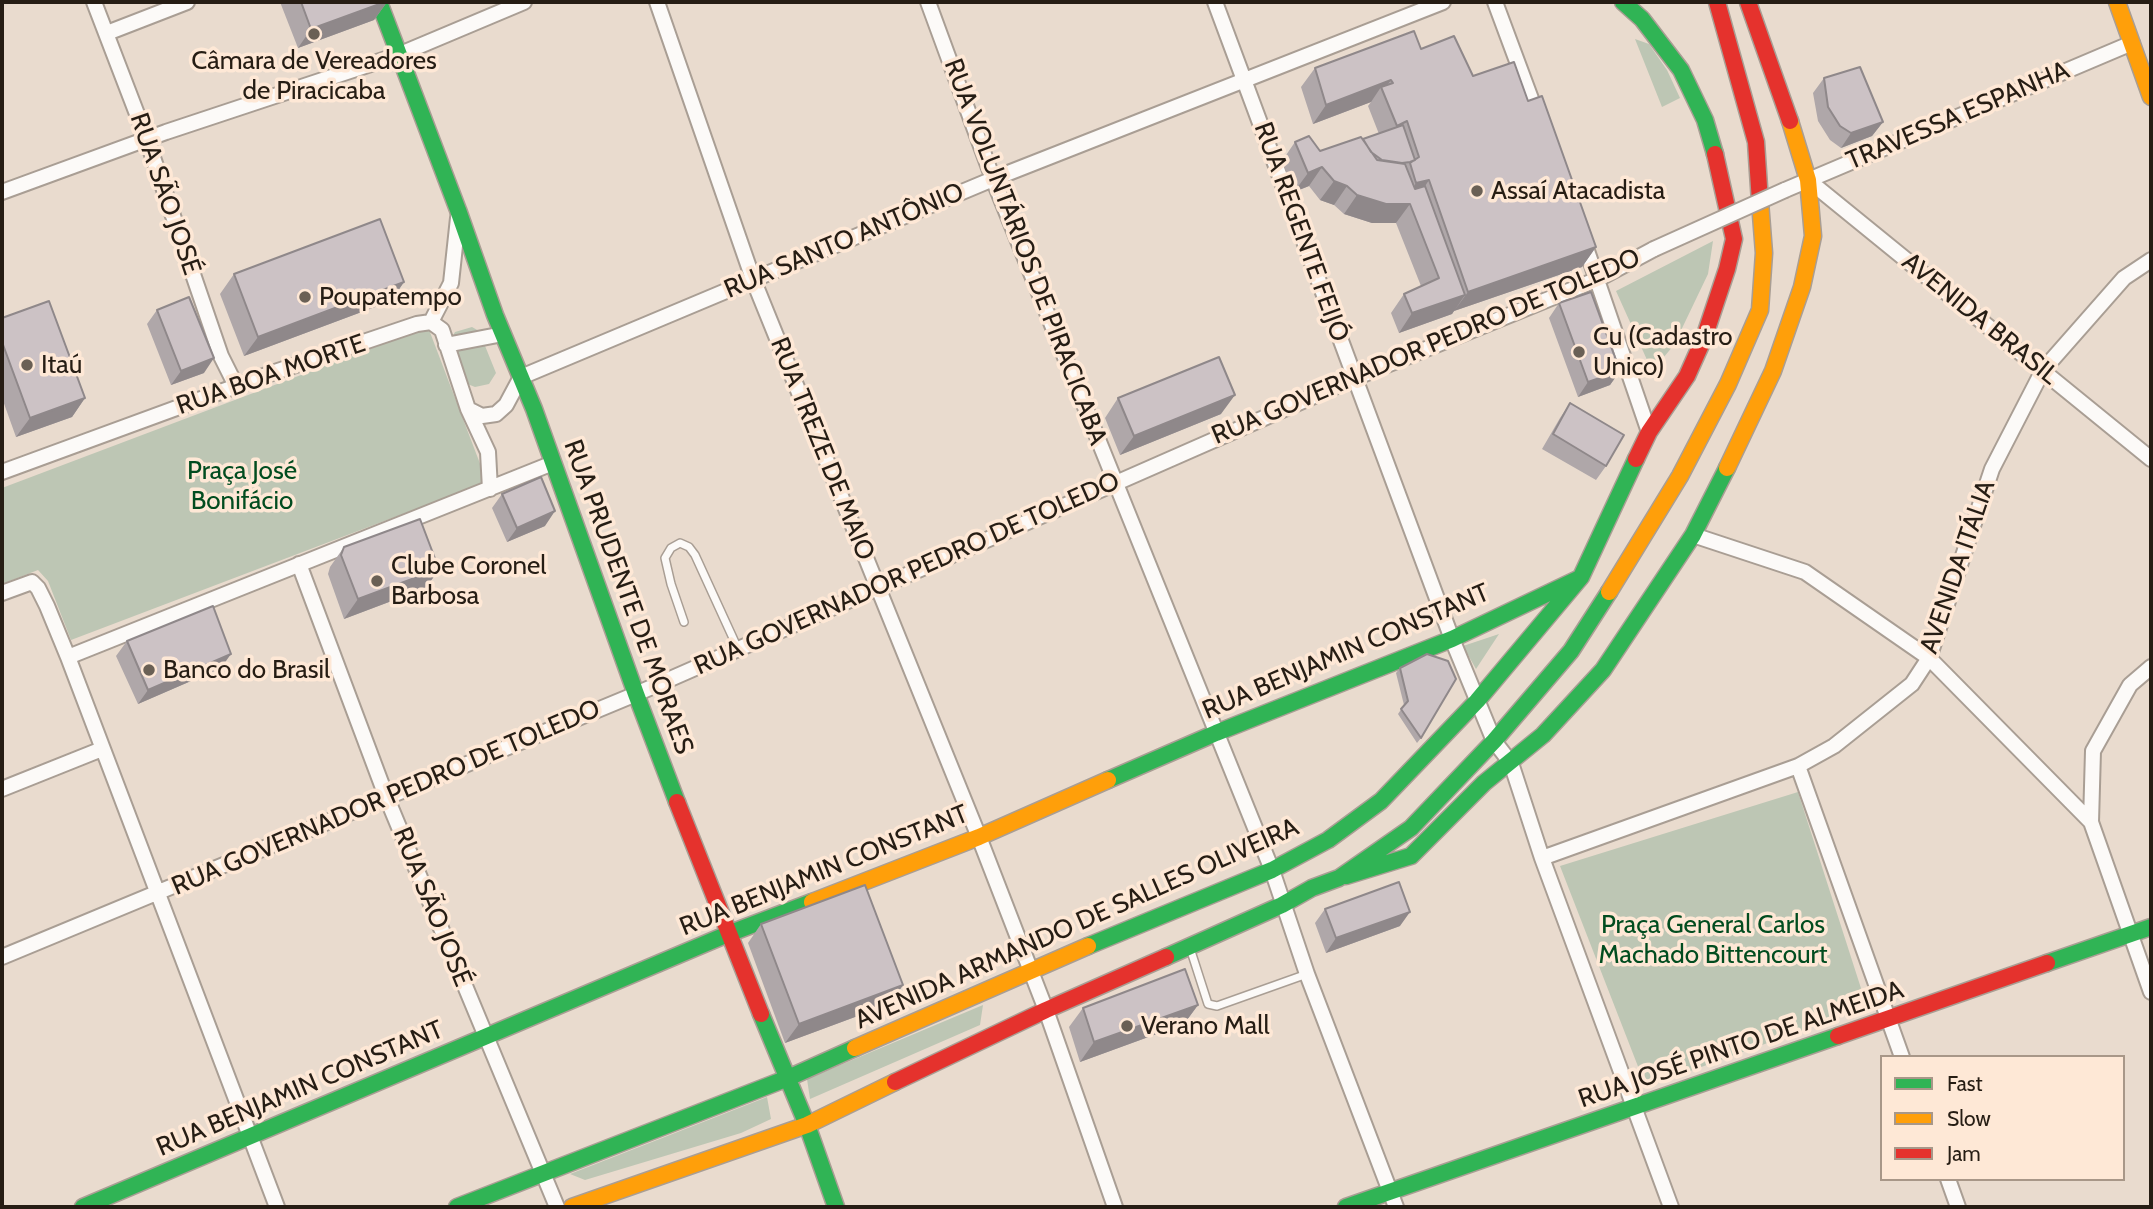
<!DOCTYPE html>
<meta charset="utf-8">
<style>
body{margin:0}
#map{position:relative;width:2153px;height:1209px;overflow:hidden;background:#e9dbce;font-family:Cabin,sans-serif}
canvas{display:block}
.frame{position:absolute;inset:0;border:4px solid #261d14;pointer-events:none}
.legend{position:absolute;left:1880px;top:1055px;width:245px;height:126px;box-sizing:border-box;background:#fee8d6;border:2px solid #a89788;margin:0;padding:9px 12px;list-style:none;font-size:21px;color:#261d14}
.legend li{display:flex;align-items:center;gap:14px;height:35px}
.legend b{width:35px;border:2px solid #a89788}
</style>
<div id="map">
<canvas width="2153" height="1209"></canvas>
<div class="frame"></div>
<ul class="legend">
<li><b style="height:9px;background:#30b455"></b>Fast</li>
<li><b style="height:9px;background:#ff9f0a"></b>Slow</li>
<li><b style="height:9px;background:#e5322d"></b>Jam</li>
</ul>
</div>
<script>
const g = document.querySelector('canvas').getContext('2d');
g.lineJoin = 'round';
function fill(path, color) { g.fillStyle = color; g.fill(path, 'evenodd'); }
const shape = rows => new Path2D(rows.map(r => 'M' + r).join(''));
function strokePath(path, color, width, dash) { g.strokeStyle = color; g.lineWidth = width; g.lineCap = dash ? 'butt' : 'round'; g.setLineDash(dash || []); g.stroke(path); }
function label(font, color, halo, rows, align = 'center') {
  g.font = font + ' Cabin,sans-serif'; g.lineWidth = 7; g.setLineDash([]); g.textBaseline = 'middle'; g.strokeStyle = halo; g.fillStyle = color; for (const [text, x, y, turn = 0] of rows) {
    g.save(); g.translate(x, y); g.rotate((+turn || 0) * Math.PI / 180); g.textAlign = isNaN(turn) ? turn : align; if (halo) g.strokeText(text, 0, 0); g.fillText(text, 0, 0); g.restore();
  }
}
fill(shape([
 [1635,39,1649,44,1667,70,1680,98,1662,107],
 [1713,241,1708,274,1674,345,1652,371,1616,291],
 [428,327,487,482,71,640,48,581,38,570,2,584,2,488],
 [472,327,479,331,496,373,489,384,475,387,460,381,447,346,455,332],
 [1499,634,1476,669,1463,646],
 [1798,792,1867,1007,1646,1087,1560,866],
 [983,1005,980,1025,810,1099,807,1079],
 [767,1097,771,1119,741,1133,585,1180,570,1174]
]), '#bdc6b4');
const lane = shape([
 [684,622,671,584,665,558,671,548,680,543,689,547,695,555,738,649],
 [1190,948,1208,1004,1217,1006,1307,974]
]);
const street = shape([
 [94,2,147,140,221,356,236,386],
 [657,2,753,279,979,837,1046,1010,1115,1207],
 [928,2,993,179,1272,870,1307,974,1396,1207],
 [1215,2,1452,639,1494,741,1511,763,1542,858,1671,1207],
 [1495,2,1537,115],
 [107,33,187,2],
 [1808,180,2151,459],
 [1785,190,2132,43],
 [2,192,166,132,398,55,524,2],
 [1583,239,1649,432],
 [431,322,442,330,468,409,488,452,490,489],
 [446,345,503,334],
 [468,409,482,416,496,414,506,405,521,377,993,179,1443,2],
 [2,472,272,373,417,324,431,322,451,283,458,218],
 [1693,535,1805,572,1929,658,2091,822],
 [299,564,386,796,557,1207],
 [2,593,32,582,38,588,47,606,68,657,277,1207],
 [68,657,553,463],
 [2151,667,2130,685,2093,751,2091,822,2151,992],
 [1798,766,1902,1057],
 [2,789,102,749],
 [1542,858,1798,766,1834,746,1912,684,1929,658,1992,469,2043,370,2124,278,2151,260],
 [2,957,636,694,1355,378,1598,279,1654,249],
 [1948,1179,1958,1207]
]);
const fast = shape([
 [379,2,458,210,495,315,534,409,636,694,677,802],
 [1623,2,1642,19,1681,70,1705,120,1715,154],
 [1108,780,1216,733,1452,639,1580,578],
 [1346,876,1411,856,1484,783,1543,735,1603,670,1693,535,1727,468],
 [1088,946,1272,870,1328,840,1381,801,1477,701,1581,577,1636,459],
 [1166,957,1282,905,1312,888,1339,878,1411,828,1494,741,1571,651,1609,592],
 [2047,963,2151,927],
 [761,1014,807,1125,836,1207],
 [83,1207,728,934,812,902],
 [457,1207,788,1078,855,1048],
 [1346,1207,1838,1036]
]);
const slow = shape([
 [2117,2,2151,97],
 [1727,468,1773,371,1802,287,1813,236,1808,180,1790,121],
 [1609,592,1680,476,1728,384,1760,310,1764,253,1760,202],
 [812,902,979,837,1108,780],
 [855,1048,1088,946],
 [572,1207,807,1125,895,1082]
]);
const jam = shape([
 [1717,2,1756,142,1760,202],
 [1748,2,1790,121],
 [1636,459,1649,432,1687,376,1704,338,1727,269,1734,239,1715,154],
 [677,802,761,1014],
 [1838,1036,2047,963],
 [895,1082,1046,1010,1166,957]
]);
strokePath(lane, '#a99e94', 10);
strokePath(street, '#a99e94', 18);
strokePath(fast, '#a99e94', 19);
strokePath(slow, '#a99e94', 19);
strokePath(jam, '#a99e94', 19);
strokePath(lane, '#fcfaf8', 7);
strokePath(street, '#fcfaf8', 14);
strokePath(fast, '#30b455', 16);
strokePath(slow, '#ff9f0a', 16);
strokePath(jam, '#e5322d', 16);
const streetBridge = shape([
 [1654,249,1785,190]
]);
strokePath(streetBridge, '#a99e94', 18, []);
strokePath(streetBridge, '#fcfaf8', 14);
fill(shape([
 [280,2,387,2,374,20,298,48],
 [1421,49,1473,76,1528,101,1596,247,1582,267,1454,311,1452,314,1399,333,1391,313,1404,294,1421,286,1396,223,1372,223,1344,214,1334,205,1320,200,1309,186,1294,192,1282,161,1295,142,1320,151,1363,140,1379,134,1368,106,1371,102,1313,124,1301,87,1315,68],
 [1824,78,1883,122,1872,136,1841,148,1830,140,1818,121,1813,93],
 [234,274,404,282,391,301,244,356,220,294],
 [1559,303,1620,371,1610,385,1578,397,1549,318],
 [157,310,204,373,171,385,147,324],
 [2,318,85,398,72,417,16,437,2,398],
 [1118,398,1221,414,1120,455,1105,418],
 [1570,403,1606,466,1596,480,1542,449,1560,418],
 [502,494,545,526,507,542,492,508],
 [344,547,439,569,426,588,344,619,328,574,330,567],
 [127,641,221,668,138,704,116,656],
 [1400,668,1421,738,1417,743,1398,714,1404,705,1396,673],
 [1325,909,1400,926,1326,953,1315,923],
 [761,924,903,985,890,1004,785,1043,748,943],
 [1198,1005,1184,1024,1080,1062,1069,1027,1083,1008]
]), '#afa7a9');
fill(shape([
 [385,2,387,2,374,20,298,48,311,29],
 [1391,80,1383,91,1381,87,1371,102,1313,124,1326,105],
 [1883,122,1872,136,1841,148,1851,133],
 [1322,167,1309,186,1294,192,1308,173],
 [1429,180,1416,200,1403,203,1416,183],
 [1334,181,1347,186,1334,205,1320,200],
 [1357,195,1410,204,1396,223,1372,223,1344,214],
 [1596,247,1582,267,1454,311,1468,292],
 [404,282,391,301,244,356,258,337],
 [1465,295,1452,314,1399,333,1412,313],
 [214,358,204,373,171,385,181,371],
 [1620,371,1610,385,1578,397,1588,382],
 [1235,395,1221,414,1120,455,1134,436],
 [85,398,72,417,16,437,30,418],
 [555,511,545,526,507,542,517,528],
 [439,569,426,588,344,619,358,599],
 [231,654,221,668,138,704,148,690],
 [1410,912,1400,926,1326,953,1336,938],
 [903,985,890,1004,785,1043,799,1024],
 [1198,1005,1184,1024,1080,1062,1094,1042]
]), '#8f888a');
const building = shape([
 [301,2,385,2,311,29,301,2],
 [1414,31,1421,49,1454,36,1473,76,1514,62,1528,101,1542,96,1596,247,1468,292,1429,180,1416,183,1410,163,1419,157,1407,121,1397,126,1381,87,1393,83,1391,80,1326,105,1315,68,1414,31],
 [1860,67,1883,122,1851,133,1840,126,1828,107,1824,78,1860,67],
 [1403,125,1415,160,1410,162,1402,163,1382,160,1371,152,1363,139,1403,125],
 [1309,136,1320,151,1361,137,1377,160,1405,164,1415,189,1425,186,1465,295,1412,313,1404,294,1439,278,1410,204,1386,204,1357,195,1347,186,1334,181,1322,167,1308,173,1295,142,1309,136],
 [380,219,404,282,258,337,234,274,380,219],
 [1591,292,1620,371,1588,382,1559,303,1591,292],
 [189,297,214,358,181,371,157,310,189,297],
 [49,301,85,398,30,418,2,342,2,318,49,301],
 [1219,357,1235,395,1134,436,1118,398,1219,357],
 [1570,403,1624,435,1606,466,1553,434,1570,403],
 [541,477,555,511,517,528,502,494,541,477],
 [420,519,439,569,358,599,341,555,344,547,420,519],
 [213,606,231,654,148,690,127,641,213,606],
 [1427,654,1448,661,1456,679,1421,738,1401,709,1408,701,1400,668,1427,654],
 [1399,882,1410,912,1336,938,1325,909,1399,882],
 [865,885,903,985,799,1024,761,924,865,885],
 [1185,969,1198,1005,1094,1042,1083,1008,1185,969]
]);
fill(building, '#ccc2c5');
strokePath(building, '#8f888a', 2);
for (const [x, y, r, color] of [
 [314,34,7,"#6a6055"],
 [1477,191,7,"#6a6055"],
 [305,297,7,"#6a6055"],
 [1579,352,7,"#6a6055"],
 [27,365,7,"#6a6055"],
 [377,581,7,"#6a6055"],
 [149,670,7,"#6a6055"],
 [1127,1026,7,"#6a6055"]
]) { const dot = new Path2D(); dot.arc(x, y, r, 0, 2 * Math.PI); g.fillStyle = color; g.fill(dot); strokePath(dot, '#fee8d6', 2.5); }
label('26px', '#261d14', '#fee8d6', [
 ["Câmara de Vereadores",314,61,"center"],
 ["de Piracicaba",314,91,"center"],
 ["Assaí Atacadista",1491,191],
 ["Poupatempo",319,297],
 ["Cu (Cadastro",1593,337],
 ["Unico)",1593,367],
 ["Itaú",41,365],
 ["Clube Coronel",391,566],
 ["Barbosa",391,596],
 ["Banco do Brasil",163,670],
 ["Verano Mall",1141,1026]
], 'left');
label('26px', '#261d14', '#fee8d6', [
 ["TRAVESSA ESPANHA",1958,116,-23],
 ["RUA SÃO JOSÉ",165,194,71],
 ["RUA REGENTE FEIJÓ",1301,232,70],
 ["RUA SANTO ANTÔNIO",844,241,-23],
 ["RUA VOLUNTÁRIOS DE PIRACICABA",1025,252,69],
 ["AVENIDA BRASIL",1980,319,39],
 ["RUA GOVERNADOR PEDRO DE TOLEDO",1426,347,-23],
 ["RUA BOA MORTE",271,375,-19],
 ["RUA TREZE DE MAIO",822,449,68],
 ["AVENIDA ITÁLIA",1958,567,-71],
 ["RUA GOVERNADOR PEDRO DE TOLEDO",907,574,-24],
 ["RUA PRUDENTE DE MORAES",628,597,70],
 ["RUA BENJAMIN CONSTANT",1346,652,-23],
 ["RUA GOVERNADOR PEDRO DE TOLEDO",386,798,-23],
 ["RUA BENJAMIN CONSTANT",824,871,-22],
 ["RUA SÃO JOSÉ",432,907,68],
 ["AVENIDA ARMANDO DE SALLES OLIVEIRA",1077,924,-24],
 ["RUA JOSÉ PINTO DE ALMEIDA",1741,1045,-19],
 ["RUA BENJAMIN CONSTANT",300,1089,-23]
]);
label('26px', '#014c1f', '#fee8d6', [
 ["Praça José",242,471],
 ["Bonifácio",242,501],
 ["Praça General Carlos",1713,925],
 ["Machado Bittencourt",1713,955]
]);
</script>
